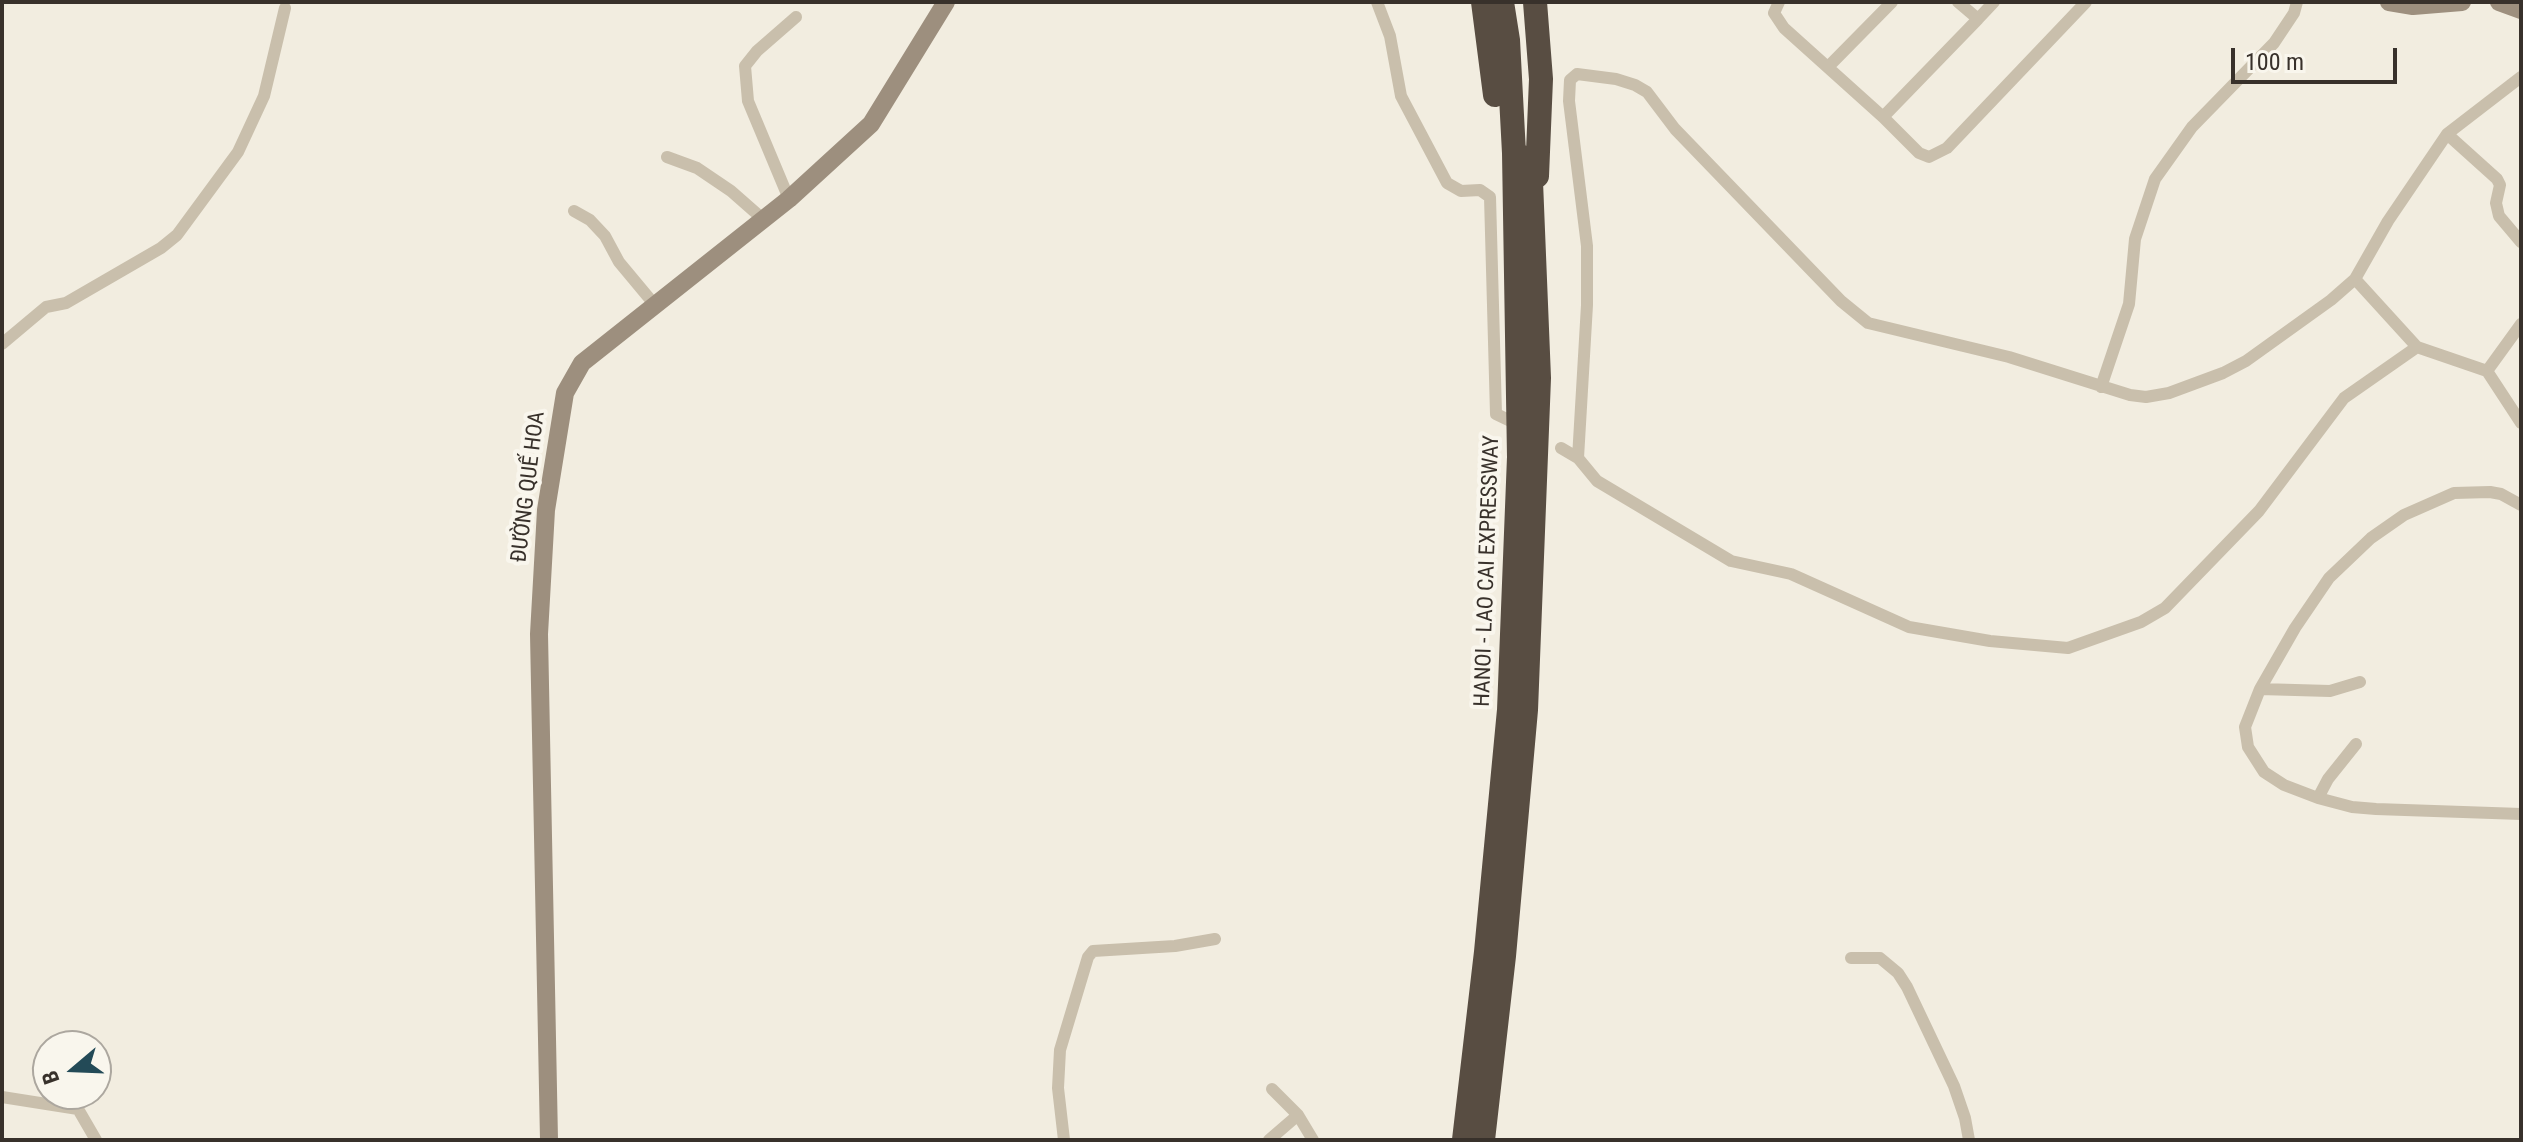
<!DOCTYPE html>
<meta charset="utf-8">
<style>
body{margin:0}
#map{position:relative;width:2523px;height:1142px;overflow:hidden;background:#f2ede0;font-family:"Roboto Condensed",sans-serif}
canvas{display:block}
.frame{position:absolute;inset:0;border:4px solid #38312b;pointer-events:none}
.north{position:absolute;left:32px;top:1030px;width:80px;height:80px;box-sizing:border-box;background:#f9f6ed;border:2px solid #aca79f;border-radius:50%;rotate:251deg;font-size:22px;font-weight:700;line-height:32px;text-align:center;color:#38312b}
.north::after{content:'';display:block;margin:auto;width:28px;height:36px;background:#234a57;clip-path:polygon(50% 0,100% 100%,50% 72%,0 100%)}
.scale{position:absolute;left:2231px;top:48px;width:166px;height:36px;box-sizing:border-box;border:4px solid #38312b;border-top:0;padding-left:10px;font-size:24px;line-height:28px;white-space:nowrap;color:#38312b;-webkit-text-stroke:6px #f9f6ed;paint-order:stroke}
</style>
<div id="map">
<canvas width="2523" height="1142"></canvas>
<div class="frame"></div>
<div class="north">B</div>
<div class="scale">100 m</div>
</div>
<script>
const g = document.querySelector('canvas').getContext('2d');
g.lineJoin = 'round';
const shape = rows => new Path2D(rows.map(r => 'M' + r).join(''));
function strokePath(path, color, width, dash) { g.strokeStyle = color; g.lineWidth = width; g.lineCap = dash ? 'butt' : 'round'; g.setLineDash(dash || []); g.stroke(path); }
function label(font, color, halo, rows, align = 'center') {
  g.font = font + ' "Roboto Condensed",sans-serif'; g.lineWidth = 8; g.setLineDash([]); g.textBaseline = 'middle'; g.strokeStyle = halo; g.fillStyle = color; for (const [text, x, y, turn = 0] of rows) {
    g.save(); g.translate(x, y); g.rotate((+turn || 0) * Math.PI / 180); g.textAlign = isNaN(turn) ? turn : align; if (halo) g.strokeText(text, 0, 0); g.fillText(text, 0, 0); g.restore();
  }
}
strokePath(shape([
 [1377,2,1390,36,1401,96,1447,183,1461,191,1480,190,1490,197,1496,414,1519,425],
 [1779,2,1774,13,1784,28,1883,117,1919,153,1929,157,1947,148,2086,2],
 [1958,2,1978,19,1994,2],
 [1828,67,1892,2],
 [1883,117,1978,19],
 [2447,134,2497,179,2500,185,2496,203,2499,216,2521,242],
 [667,157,697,168,731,191,764,220],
 [789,199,748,101,745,66,757,51,796,17],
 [574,211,590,220,605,236,619,262,654,304],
 [2355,279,2417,347,2487,371,2521,423],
 [2,344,46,307,66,303,161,248,177,235,238,152,264,96,285,8],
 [2487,371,2521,324],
 [2101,387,2129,304,2135,239,2155,179,2192,127,2274,43,2294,13,2297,2],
 [1561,448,1578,458,1597,481,1731,561,1791,574,1909,627,1990,641,2068,648,2141,622,2165,608,2259,511,2344,398,2417,347],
 [1578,458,1587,305,1587,246,1569,101,1570,80,1577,74,1616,79,1635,85,1647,92,1675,129,1841,301,1868,323,2009,357,2130,395,2146,397,2169,393,2223,373,2246,361,2331,300,2355,279,2388,221,2447,134,2521,77],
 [2521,505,2501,494,2490,492,2454,493,2404,515,2371,538,2329,578,2295,628,2260,689,2245,727,2248,747,2264,772,2284,785,2318,798,2352,807,2376,809,2521,814],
 [2260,689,2330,691,2360,682],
 [2318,798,2328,779,2356,744],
 [1851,958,1880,958,1898,973,1907,987,1954,1086,1965,1118,1969,1140],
 [1272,1089,1298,1115,1313,1140],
 [2,1097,78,1109,96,1140],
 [1064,1140,1058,1088,1060,1050,1088,957,1093,951,1175,946,1215,939],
 [1269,1140,1298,1115]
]), '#c9bfac', 12);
strokePath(shape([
 [2389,2,2413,6,2462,2],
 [2499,2,2521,10],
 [549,1140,539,634,546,510,565,393,582,363,789,199,871,124,946,2]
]), '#9d8f7e', 18);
strokePath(shape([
 [1483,2,1495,95],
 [1535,2,1541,79,1537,176],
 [1464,1140,1486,952,1509,710,1519,457,1514,153,1508,40,1502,2],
 [1483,1140,1504,956,1526,710,1539,378,1530,157]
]), '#584d42', 24);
label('22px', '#38312b', '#f9f6ed', [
 ["ĐƯỜNG QUẾ HOA",529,487,-83],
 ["HANOI - LAO CAI EXPRESSWAY",1488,571,-88]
]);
</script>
